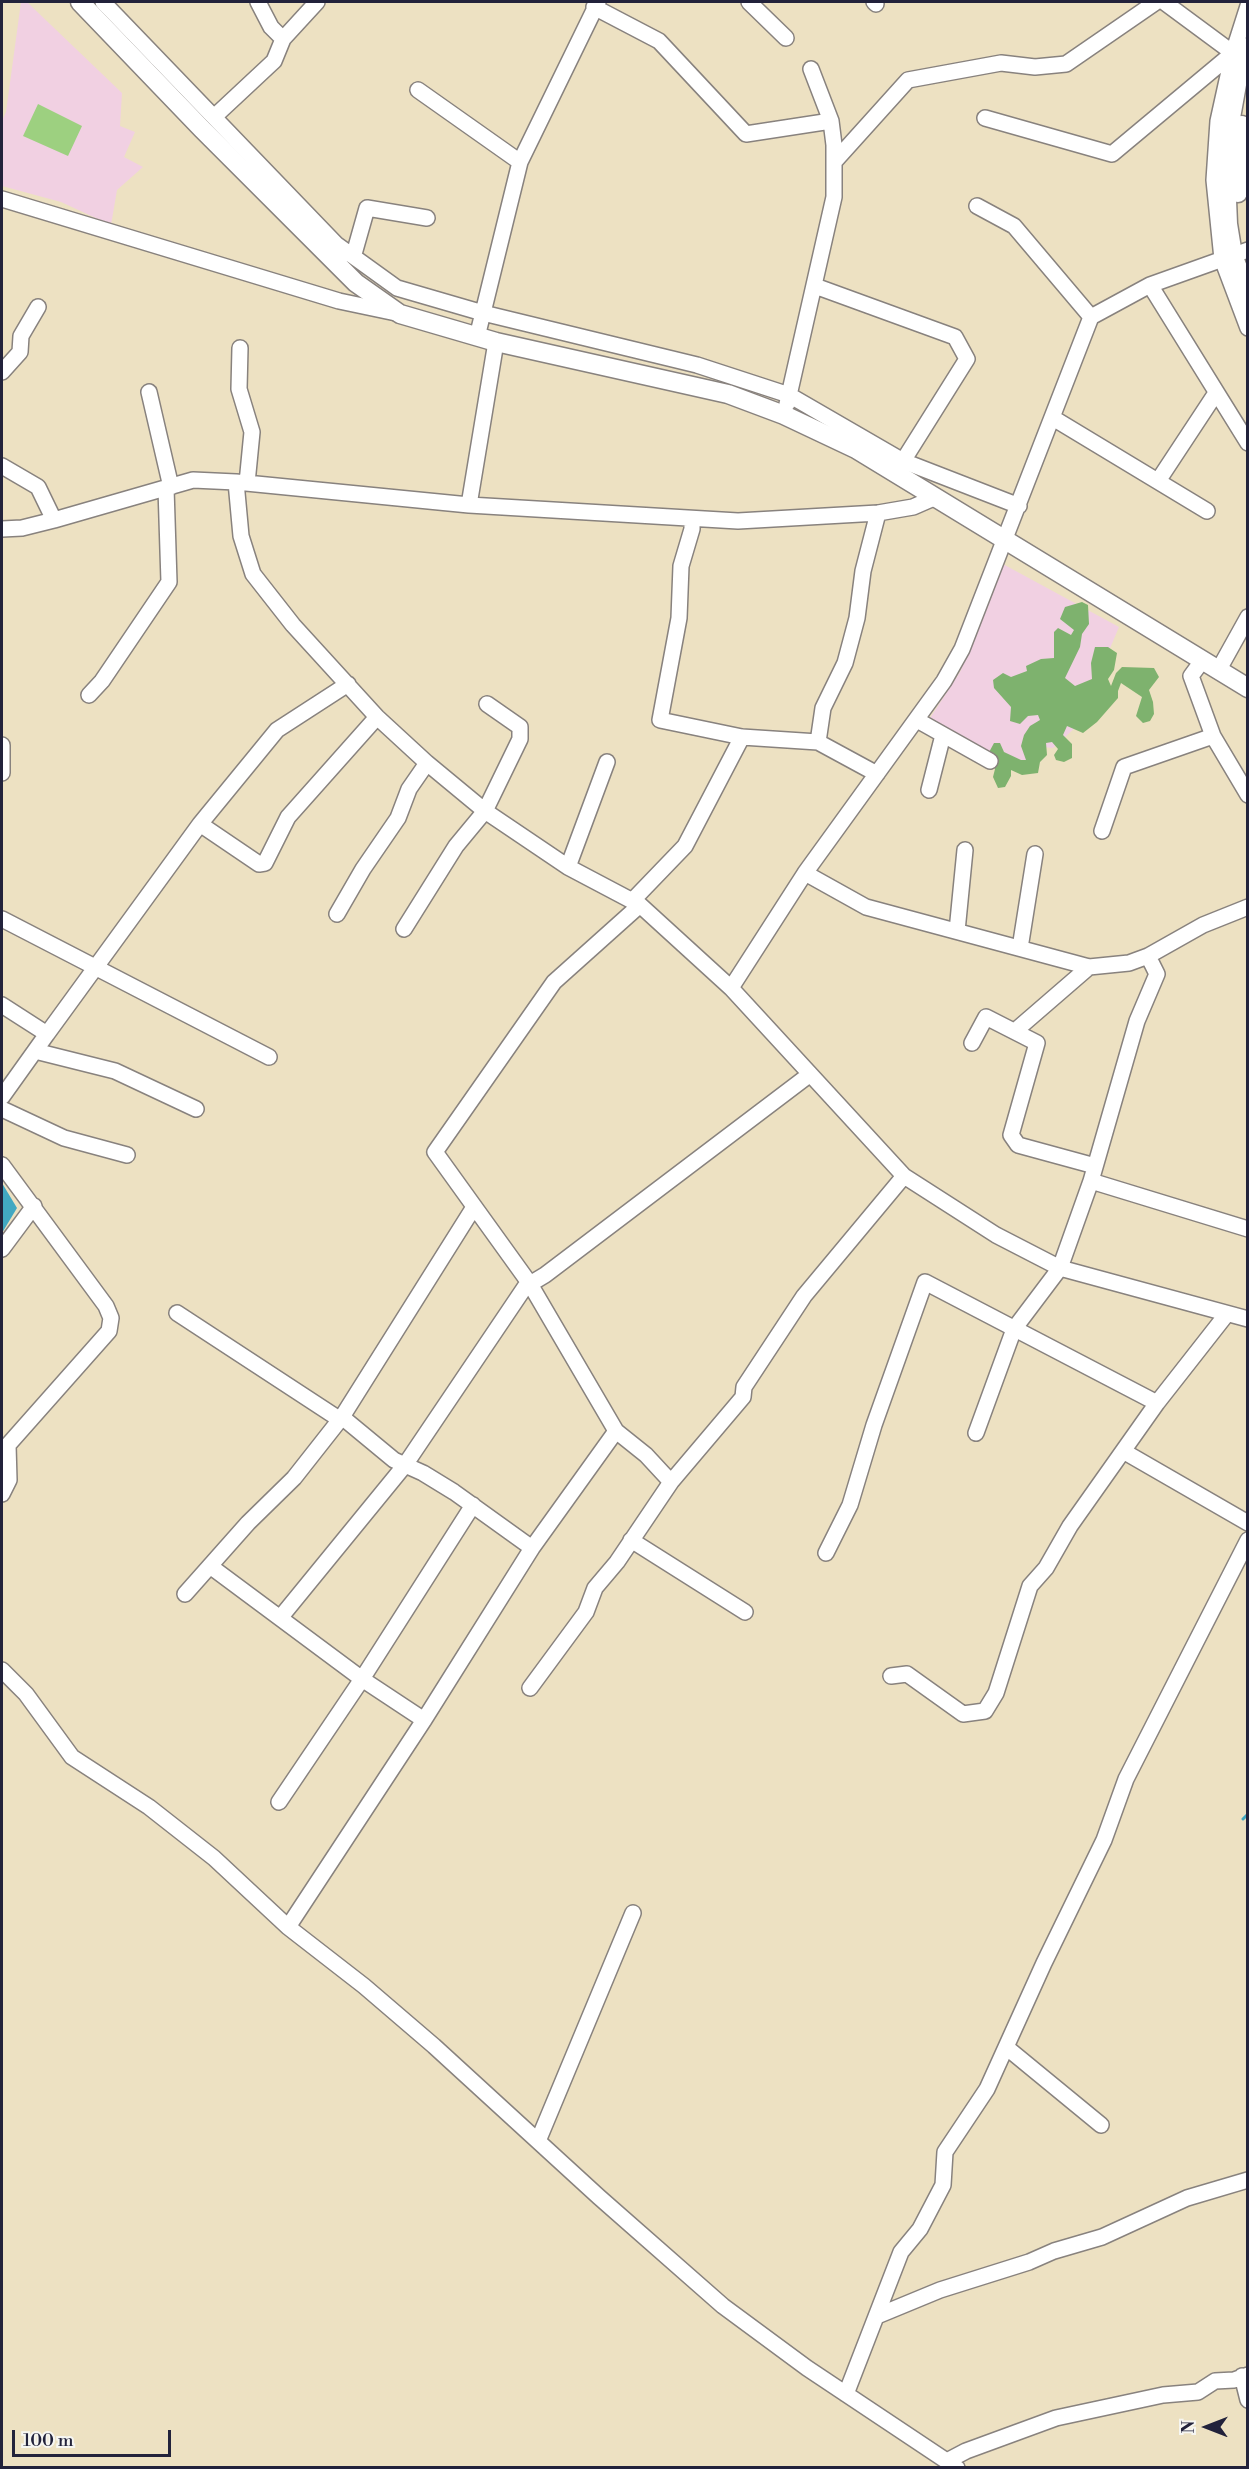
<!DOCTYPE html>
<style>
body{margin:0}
#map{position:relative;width:1249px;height:2469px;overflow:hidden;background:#ede1c2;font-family:"Libre Bodoni",serif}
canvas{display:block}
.frame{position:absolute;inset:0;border:3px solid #22223b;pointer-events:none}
.north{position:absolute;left:1177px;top:2397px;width:60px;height:60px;-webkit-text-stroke:4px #f6f6f2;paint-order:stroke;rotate:270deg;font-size:16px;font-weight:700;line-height:24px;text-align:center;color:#22223b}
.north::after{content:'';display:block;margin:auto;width:21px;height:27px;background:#22223b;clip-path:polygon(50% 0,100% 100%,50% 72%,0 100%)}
.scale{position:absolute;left:12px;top:2430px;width:159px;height:27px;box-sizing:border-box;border:3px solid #22223b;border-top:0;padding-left:8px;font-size:18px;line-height:21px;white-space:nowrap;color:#22223b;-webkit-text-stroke:4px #f6f6f2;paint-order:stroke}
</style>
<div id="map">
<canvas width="1249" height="2469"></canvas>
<div class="frame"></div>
<div class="north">N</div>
<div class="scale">100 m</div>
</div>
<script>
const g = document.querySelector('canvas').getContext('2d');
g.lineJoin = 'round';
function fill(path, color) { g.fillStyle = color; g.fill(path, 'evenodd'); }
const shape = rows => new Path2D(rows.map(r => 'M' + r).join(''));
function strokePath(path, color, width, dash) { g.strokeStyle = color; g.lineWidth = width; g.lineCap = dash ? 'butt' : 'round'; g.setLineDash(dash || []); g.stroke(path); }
fill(shape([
 [21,2,27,2,122,93,120,126,135,132,124,157,143,167,117,190,111,225,61,202,2,186,2,121,6,112],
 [1001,563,1119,627,1077,726,1053,748,1042,747,1032,774,964,741,930,718,960,672]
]), '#f1d0e2');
fill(shape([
 [38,104,82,126,68,156,23,136]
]), '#9dd080');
fill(shape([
 [1082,602,1088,605,1089,624,1082,634,1080,647,1065,678,1075,686,1092,679,1091,663,1095,647,1108,647,1117,653,1114,670,1108,679,1111,686,1116,673,1122,667,1154,668,1159,677,1149,690,1153,702,1154,714,1150,721,1143,723,1136,716,1142,697,1121,683,1118,691,1118,698,1097,722,1083,733,1067,726,1063,735,1072,744,1072,758,1064,762,1056,760,1054,755,1058,749,1052,742,1046,743,1047,755,1040,762,1038,773,1022,775,1011,770,1011,776,1005,787,998,788,993,777,995,769,987,756,994,743,1000,743,1004,752,1021,760,1026,760,1021,746,1024,735,1030,726,1040,720,1038,715,1028,716,1020,724,1010,721,1011,707,994,688,993,680,1003,673,1011,677,1027,671,1026,666,1041,659,1054,658,1054,632,1058,628,1071,635,1074,630,1060,619,1065,607]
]), '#7eb26e');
fill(shape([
 [2,1183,17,1208,2,1233]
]), '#42a8c2');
strokePath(shape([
 [1243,1819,1248,1814]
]), '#42a8c2', 3);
const minor = shape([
 [103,2,336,244,397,288,483,313,697,365,789,395,903,461,1019,506],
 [258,2,271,27,283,39],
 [749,2,786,38],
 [874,2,876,4],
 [1248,6,1233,53,1218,121,1214,180,1222,259,1248,328],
 [594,7,659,41,746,134,831,121],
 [418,90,520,162],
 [214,117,274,61,283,39,317,2],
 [985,118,1112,154,1233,53,1164,2],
 [835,161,908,80,1001,63,1035,67,1066,64,1156,2],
 [2,199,339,301,396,313],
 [977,206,1014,226,1091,317],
 [347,254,354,254,367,208,427,218],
 [1150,285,1248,443],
 [815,286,955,337,967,359,903,461],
 [477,337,520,162,598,2],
 [240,348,239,389,252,432,247,483],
 [2,372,20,352,21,336,38,307],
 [149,392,171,487],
 [787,404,834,197,834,145,831,121,811,69],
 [1053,418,1207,511],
 [2,466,38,487,54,520],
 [1158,481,1216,393],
 [236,482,241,536,253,574,293,625,377,717,427,763,485,811,568,867,640,905,731,988,904,1176,996,1235,1060,1268,1248,1319],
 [469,505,496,342],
 [692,519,692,529,681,566,679,618,660,720,742,737,818,742,877,774],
 [2,529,22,528,54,520,193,480,236,482,469,505,738,521,878,513,913,507,936,497],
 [1202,661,1191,676,1213,736,1248,795],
 [1218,671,1248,617],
 [89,695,102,681,169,582,166,488],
 [917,720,990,761],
 [818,742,823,708,845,663,857,618,863,571,878,513],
 [2,745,2,773],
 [929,790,943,735],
 [200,824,259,864,265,863,288,817,377,717],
 [1102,831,1124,767,1213,736],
 [568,867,607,762],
 [805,873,866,907,1089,967,1129,963,1148,956,1203,925,1248,907],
 [633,900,685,846,742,737],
 [337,914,363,869,398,818,409,789,427,763],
 [2,919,269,1057],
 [404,929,456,846,485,811,520,739,520,727,487,704],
 [957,931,965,850],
 [1020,948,1035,854],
 [731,988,805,873,944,681,962,649,1091,317,1150,285,1248,250],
 [2,1005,47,1034,2,1097],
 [1015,1031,1089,967],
 [47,1034,200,824,277,730,348,684],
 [972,1043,986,1017,1037,1043,1011,1135,1018,1145,1095,1166],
 [35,1051,115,1071,196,1109],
 [2,1109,64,1138,127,1155],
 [2,1165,106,1306,111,1318,109,1331,8,1445,9,1480,2,1494],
 [1091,1181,1248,1229],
 [2,1249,34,1206],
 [177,1313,339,1419],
 [342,1417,474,1207],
 [616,1431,530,1284,435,1152,554,982,640,905],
 [976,1433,1014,1329,1060,1268,1091,1181,1137,1021,1157,974,1148,956],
 [1123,1451,1248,1523],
 [631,1540,745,1612],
 [826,1553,850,1505,874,1425,925,1282,1157,1403],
 [210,1566,362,1679,424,1720],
 [185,1594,248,1523,294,1478,342,1417,394,1460,423,1473,454,1492,532,1548,616,1431,646,1455,671,1482],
 [280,1618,405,1465,525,1287,545,1275,809,1075],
 [2,1670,26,1694,72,1757,149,1807,214,1858,288,1927,364,1986,434,2046,599,2197,723,2306,807,2368,957,2468],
 [891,1676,907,1674,963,1714,985,1711,996,1693,1030,1586,1046,1568,1070,1526,1157,1403,1226,1315],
 [530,1688,586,1612,595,1588,617,1562,671,1482,743,1397,744,1387,804,1296,904,1176],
 [279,1802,362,1679,473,1505],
 [288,1927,424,1720,532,1548],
 [1006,2047,1101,2125],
 [538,2141,633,1913],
 [877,2316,940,2290,1029,2262,1054,2251,1102,2237,1187,2198,1248,2180],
 [1242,2376,1248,2400],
 [846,2394,901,2252,920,2229,943,2185,945,2152,987,2089,1044,1963,1104,1840,1126,1779,1248,1540],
 [947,2461,966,2451,1056,2418,1163,2395,1198,2392,1215,2381,1234,2380,1248,2375]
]);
const major = shape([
 [80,2,202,129,356,283,400,314,496,342,728,394,784,415,856,449,1248,688],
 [1248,47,1238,79,1225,151,1228,224,1233,255,1248,294],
 [1238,193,1238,145,1242,125]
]);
strokePath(minor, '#88827e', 18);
strokePath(major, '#88827e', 21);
strokePath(minor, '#fff', 15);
strokePath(major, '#fff', 18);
</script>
